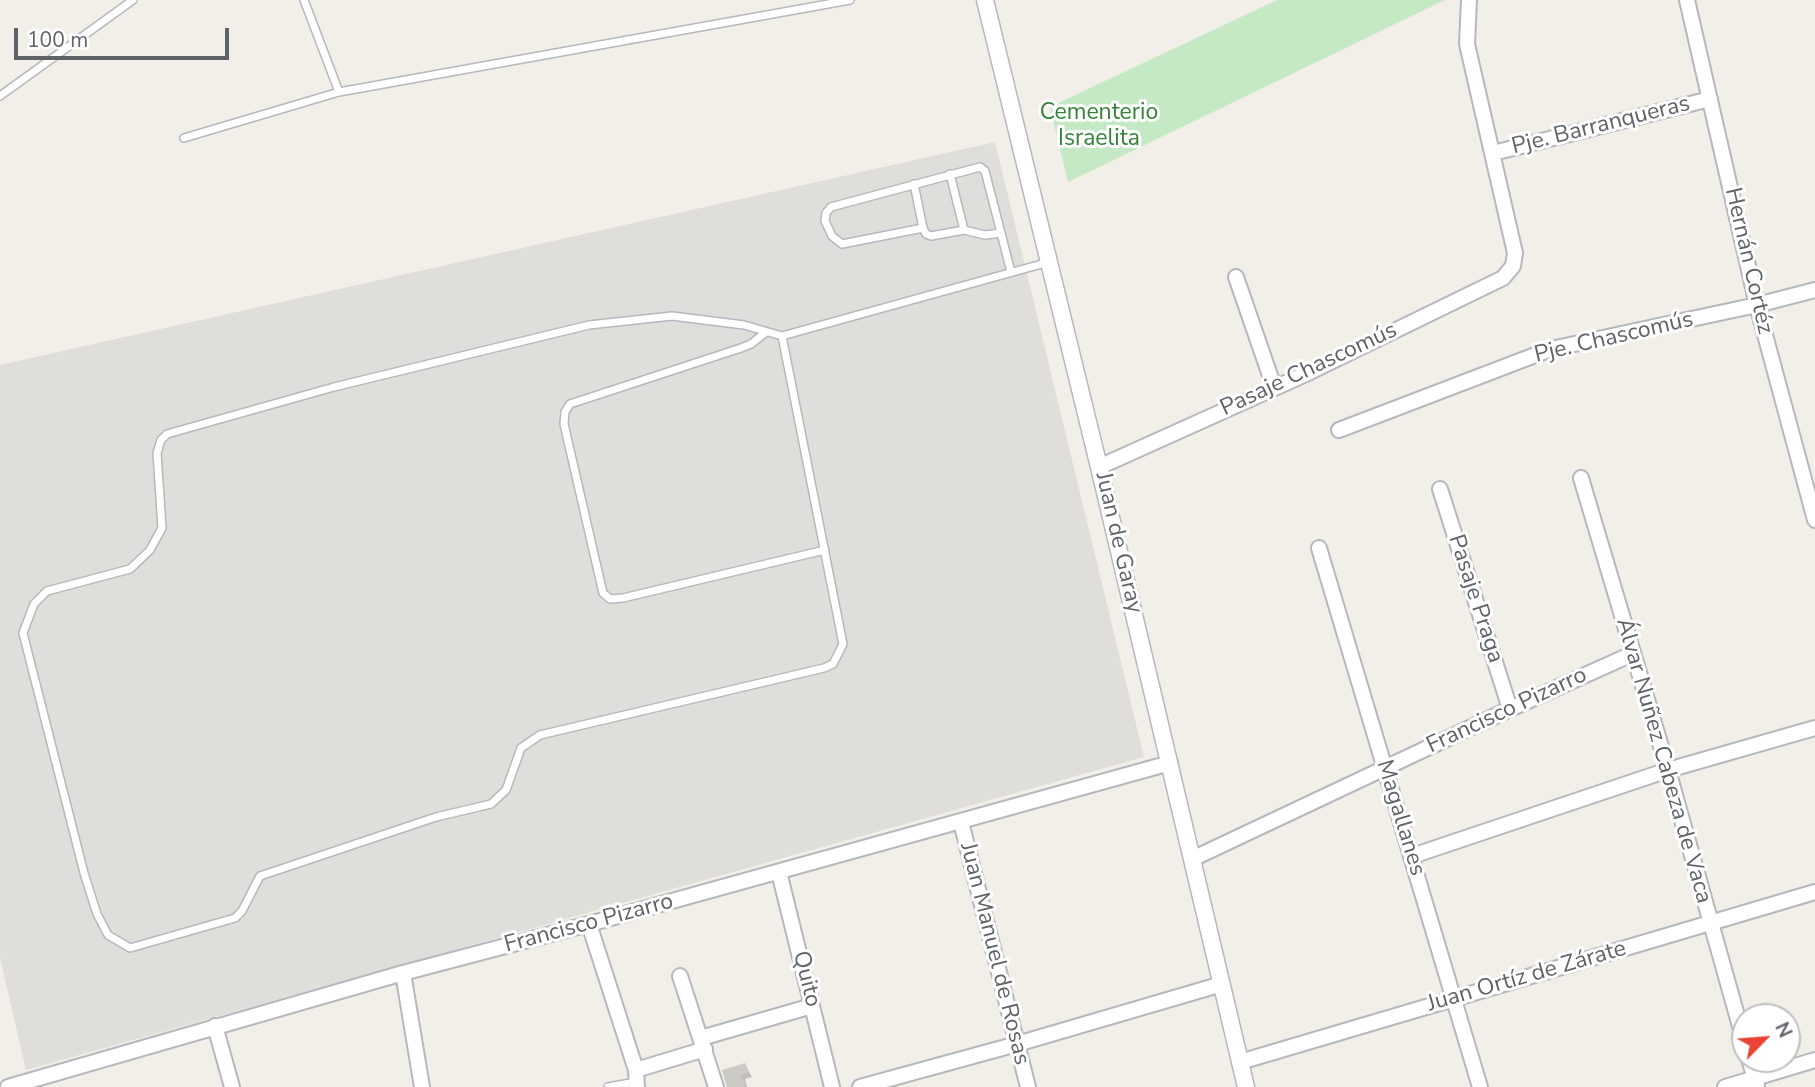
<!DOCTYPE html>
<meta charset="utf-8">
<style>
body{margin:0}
#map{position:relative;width:1815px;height:1087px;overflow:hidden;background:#f1efe8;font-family:"Nunito Sans",sans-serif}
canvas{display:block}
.north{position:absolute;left:1731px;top:1003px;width:70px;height:70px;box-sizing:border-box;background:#fff;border:2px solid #bfc1c3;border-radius:50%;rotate:65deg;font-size:19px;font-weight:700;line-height:28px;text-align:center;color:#5f6368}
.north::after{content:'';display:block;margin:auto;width:24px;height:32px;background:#ea4335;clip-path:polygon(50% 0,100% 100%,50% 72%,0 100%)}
.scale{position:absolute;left:14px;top:28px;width:215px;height:32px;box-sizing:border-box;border:4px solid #5f6368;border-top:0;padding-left:9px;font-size:21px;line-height:24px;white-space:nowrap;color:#5f6368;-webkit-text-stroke:5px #fff;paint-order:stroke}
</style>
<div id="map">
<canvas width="1815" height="1087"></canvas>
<div class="north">N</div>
<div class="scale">100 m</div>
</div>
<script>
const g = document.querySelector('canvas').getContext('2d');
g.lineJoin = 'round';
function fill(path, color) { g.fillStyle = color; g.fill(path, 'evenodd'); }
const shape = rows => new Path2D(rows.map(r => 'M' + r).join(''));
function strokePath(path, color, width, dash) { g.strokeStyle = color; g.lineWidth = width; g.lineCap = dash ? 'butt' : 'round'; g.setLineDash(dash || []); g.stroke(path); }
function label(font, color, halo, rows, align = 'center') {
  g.font = font + ' "Nunito Sans",sans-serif'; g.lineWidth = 6; g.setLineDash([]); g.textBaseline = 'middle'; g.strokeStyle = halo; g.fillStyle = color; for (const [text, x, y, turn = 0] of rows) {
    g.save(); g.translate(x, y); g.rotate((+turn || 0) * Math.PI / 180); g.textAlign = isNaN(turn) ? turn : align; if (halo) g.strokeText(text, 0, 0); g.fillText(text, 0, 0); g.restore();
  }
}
fill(shape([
 [995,142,1144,757,26,1070,0,958,0,365]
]), '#e0deda');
fill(shape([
 [1277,0,1445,0,1068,182,1050,107]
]), '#c5e8c5');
fill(shape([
 [745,1065,752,1077,745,1079,747,1087,729,1087]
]), '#0003');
fill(shape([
 [745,1063,749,1072,741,1075,745,1087,727,1087,722,1070]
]), '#cccac5');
const service = shape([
 [304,0,339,92],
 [0,96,133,0],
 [184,138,339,92,850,0],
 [950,174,964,230],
 [914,184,923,228,926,234,931,236,964,230,985,235,1001,233],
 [923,228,842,244,832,236,825,221,826,213,831,207,980,167,985,171,1011,272],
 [766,332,751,344,741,348,570,404,565,412,564,424,603,593,610,599,623,598,825,550],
 [782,336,744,325,672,316,589,325,334,387,167,434,161,440,157,453,162,528,150,550,130,569,47,591,34,604,23,633,84,873,97,914,108,935,130,948,235,918,242,911,260,876,436,817,491,804,506,790,521,748,540,735,824,668,833,664,843,644,782,336,1049,262],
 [608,1087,636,1082]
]);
const minor = shape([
 [1687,0,1757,305,1815,520],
 [1493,153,1710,99],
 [1236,277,1274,387],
 [1339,430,1551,349,1757,305,1815,290],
 [1099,467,1310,372,1503,278,1513,266,1515,253,1467,44,1469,0],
 [1581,478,1668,770,1745,1044],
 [1440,489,1510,709],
 [1319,548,1480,1087],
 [961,822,1028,1087],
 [1412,856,1668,770,1815,728],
 [1192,859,1510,709,1632,654],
 [779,872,832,1087],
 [589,924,636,1070,637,1087],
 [403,973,422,1087],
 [680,976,716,1087],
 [215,1026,232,1087],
 [701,1038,812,1006],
 [1749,1059,1757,1086],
 [1240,1062,1815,892],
 [636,1070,705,1049],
 [8,1087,403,973,589,924,1170,763],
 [860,1087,1017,1044,1222,984],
 [1725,1087,1815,1060]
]);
const tertiary = shape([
 [985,0,1099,467,1246,1087]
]);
strokePath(service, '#b5b8bc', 10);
strokePath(minor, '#b5b8bc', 18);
strokePath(tertiary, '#b5b8bc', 19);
strokePath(service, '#fff', 7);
strokePath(minor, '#fff', 14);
strokePath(tertiary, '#fff', 16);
label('23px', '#348238', '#fff', [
 ["Cementerio",1099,113],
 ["Israelita",1099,139]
]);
label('23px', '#5f6368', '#fff', [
 ["Pje. Barranqueras",1601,126,-14],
 ["Hernán Cortéz",1748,261,77],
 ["Pje. Chascomús",1614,338,-13],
 ["Pasaje Chascomús",1309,370,-25],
 ["Juan de Garay",1118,543,77],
 ["Pasaje Praga",1475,599,72],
 ["Francisco Pizarro",1507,711,-25],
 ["Álvar Nuñez Cabeza de Vaca",1663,761,74],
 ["Magallanes",1400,818,73],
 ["Francisco Pizarro",589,924,-15],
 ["Juan Manuel de Rosas",994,954,76],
 ["Juan Ortíz de Zárate",1527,977,-16],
 ["Quito",806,979,76]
]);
</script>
